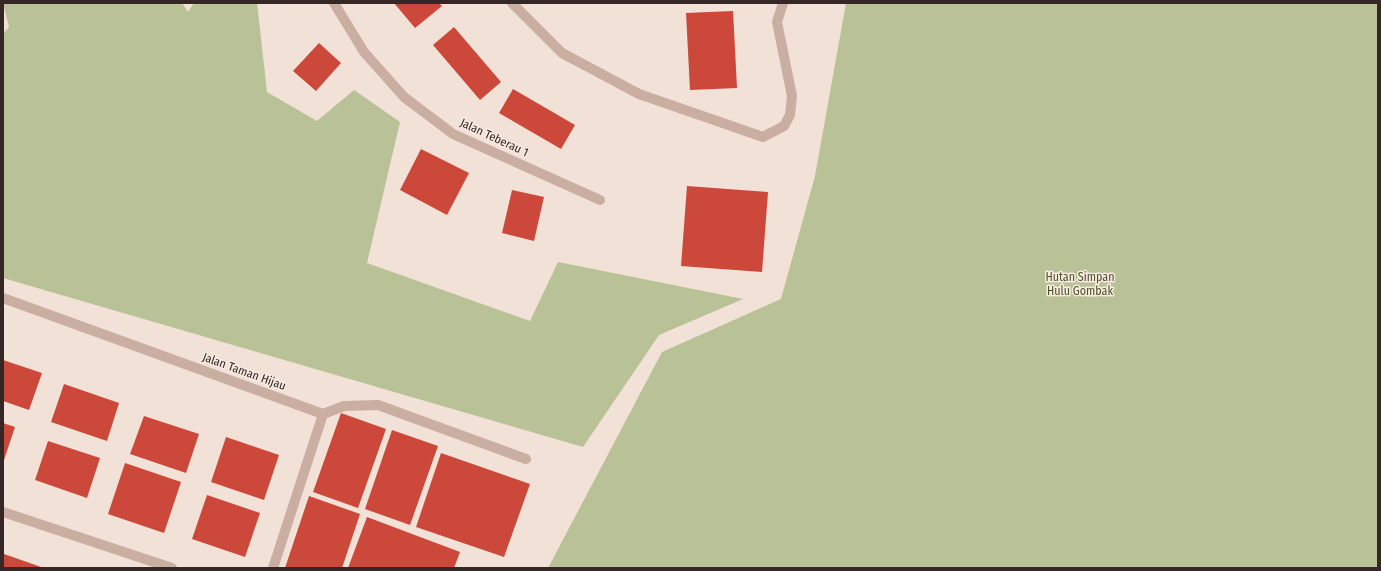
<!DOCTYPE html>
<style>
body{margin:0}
#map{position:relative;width:1381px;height:571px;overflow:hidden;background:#f2e1d6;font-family:"Fira Sans Condensed",sans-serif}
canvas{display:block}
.frame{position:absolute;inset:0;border:4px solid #342725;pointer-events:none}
</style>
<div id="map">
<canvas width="1381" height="571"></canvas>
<div class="frame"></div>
</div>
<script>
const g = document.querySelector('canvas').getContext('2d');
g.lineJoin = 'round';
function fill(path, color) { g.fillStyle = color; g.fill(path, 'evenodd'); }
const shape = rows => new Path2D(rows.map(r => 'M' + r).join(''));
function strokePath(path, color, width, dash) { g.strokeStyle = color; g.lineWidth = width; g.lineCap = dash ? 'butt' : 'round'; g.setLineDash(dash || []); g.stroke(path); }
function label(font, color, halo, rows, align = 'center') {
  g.font = font + ' "Fira Sans Condensed",sans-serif'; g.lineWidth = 3; g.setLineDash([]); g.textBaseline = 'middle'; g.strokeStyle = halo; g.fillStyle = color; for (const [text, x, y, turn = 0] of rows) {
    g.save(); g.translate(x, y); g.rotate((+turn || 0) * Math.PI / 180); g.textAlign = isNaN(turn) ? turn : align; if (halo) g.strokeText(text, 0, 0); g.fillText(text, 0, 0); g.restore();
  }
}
fill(shape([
 [3,3,182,3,188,12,194,3,257,3,267,92,317,121,354,90,400,122,367,263,530,321,558,262,743,299,659,335,583,447,3,278,3,34,9,27],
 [846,3,1378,3,1378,568,548,568,662,352,781,299,815,176]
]), '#b9c196');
fill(shape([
 [394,3,439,3,442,6,415,28],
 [733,11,737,88,690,90,686,13],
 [454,27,501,82,480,100,433,45],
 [319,43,341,63,316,91,293,71],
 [513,89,575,125,561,149,499,113],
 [421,149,469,173,447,215,400,190],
 [687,186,768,192,762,272,681,266],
 [512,190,544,197,534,241,502,233],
 [3,360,42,373,29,410,3,401],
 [64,384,119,403,107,441,51,422],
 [341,413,386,429,358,508,313,492],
 [144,416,199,434,186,473,130,454],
 [3,423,15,427,3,463],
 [392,430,438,446,410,525,365,509],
 [226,437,279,455,264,500,211,482],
 [48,441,100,458,87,498,35,480],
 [441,453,530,484,504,557,416,527],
 [125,463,181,482,164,533,108,514],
 [207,495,260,513,245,557,192,539],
 [309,496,360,514,342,568,285,568],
 [367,517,460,552,454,568,348,568],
 [4,554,44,568,3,568]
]), '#cb483b');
strokePath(shape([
 [512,3,562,53,639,94,763,137,784,126,790,115,792,96,777,22,783,3]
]), '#caaea2', 10);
strokePath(shape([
 [334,3,364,52,404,97,453,134,600,200],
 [3,298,323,414],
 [323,414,344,406,378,405,526,459],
 [3,512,172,568],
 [273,568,323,414]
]), '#caaea2', 10);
label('12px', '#342725', '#f9ebe2', [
 ["Jalan Teberau 1",494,138,25],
 ["Jalan Taman Hijau",244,372,20]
]);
label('12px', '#4a5328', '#f9ebe2', [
 ["Hutan Simpan",1080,278],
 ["Hulu Gombak",1080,292]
]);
</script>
